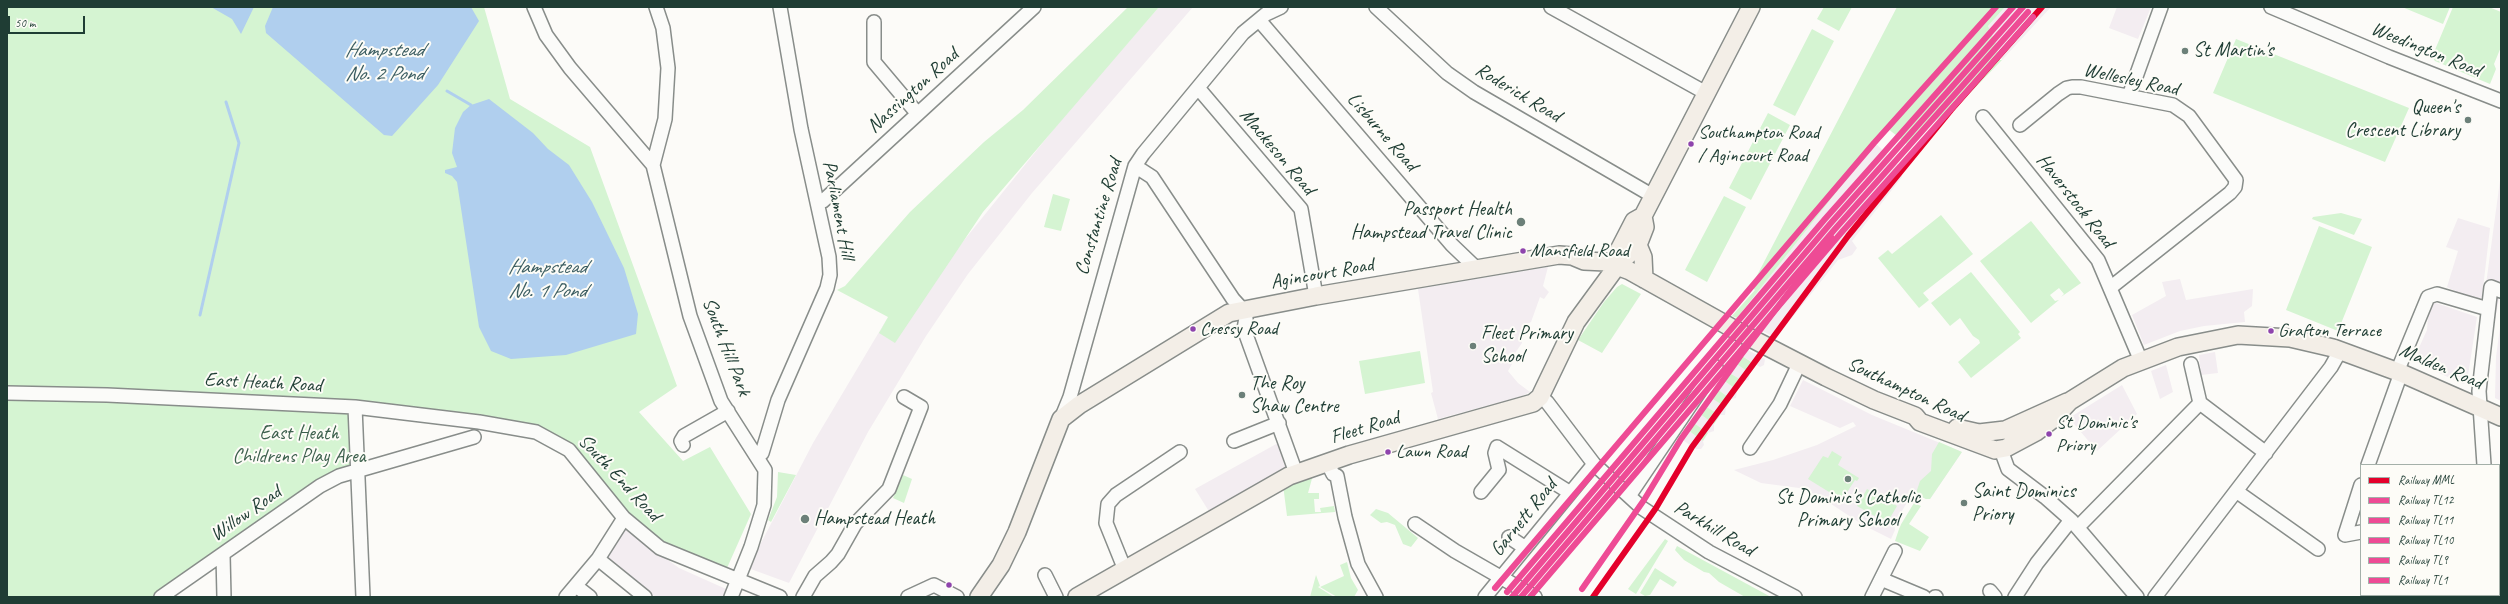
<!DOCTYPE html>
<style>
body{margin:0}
#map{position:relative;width:2508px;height:604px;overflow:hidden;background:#fcfbf8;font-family:Caveat,sans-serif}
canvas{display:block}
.frame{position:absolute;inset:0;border:8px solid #1f3d34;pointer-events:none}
.legend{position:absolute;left:2360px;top:464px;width:140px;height:132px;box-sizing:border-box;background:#fdfcf7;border:1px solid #a4b0a9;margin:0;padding:5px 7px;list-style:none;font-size:12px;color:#1f3d34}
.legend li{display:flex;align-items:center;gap:8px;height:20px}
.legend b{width:20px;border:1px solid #a4b0a9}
.scale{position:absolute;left:8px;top:16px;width:77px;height:18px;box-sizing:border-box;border:2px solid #1f3d34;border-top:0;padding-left:5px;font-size:12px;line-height:14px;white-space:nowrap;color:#1f3d34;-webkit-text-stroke:3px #fdfcf7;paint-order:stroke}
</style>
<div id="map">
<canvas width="2508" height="604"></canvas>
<div class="frame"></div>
<ul class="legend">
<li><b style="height:5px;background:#e4002b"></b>Railway MML</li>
<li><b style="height:5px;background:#ee4b95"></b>Railway TL12</li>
<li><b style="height:5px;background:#ee4b95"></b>Railway TL11</li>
<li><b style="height:5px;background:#ee4b95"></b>Railway TL10</li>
<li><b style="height:5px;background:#ee4b95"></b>Railway TL9</li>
<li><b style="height:5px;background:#ee4b95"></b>Railway TL1</li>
</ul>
<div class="scale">50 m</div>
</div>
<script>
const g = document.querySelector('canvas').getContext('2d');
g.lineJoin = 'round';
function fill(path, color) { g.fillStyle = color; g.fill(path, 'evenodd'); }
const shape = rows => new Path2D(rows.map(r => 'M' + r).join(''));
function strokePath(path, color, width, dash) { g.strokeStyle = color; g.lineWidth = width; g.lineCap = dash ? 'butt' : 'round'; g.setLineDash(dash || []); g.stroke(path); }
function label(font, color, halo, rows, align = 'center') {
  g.font = font + ' Caveat,sans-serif'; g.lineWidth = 4; g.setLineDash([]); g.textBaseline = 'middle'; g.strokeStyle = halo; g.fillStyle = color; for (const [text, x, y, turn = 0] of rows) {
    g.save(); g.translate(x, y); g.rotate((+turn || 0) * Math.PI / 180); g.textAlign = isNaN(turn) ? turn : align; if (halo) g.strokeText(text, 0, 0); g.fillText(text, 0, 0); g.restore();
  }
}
fill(shape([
 [1159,7,1193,7,1032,193,968,274,926,336,868,432,789,583,748,568,813,443,888,317,880,332,953,254,1074,104],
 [2005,7,2051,7,2002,60,1988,26],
 [2117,7,2151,7,2138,39,2109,28],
 [1875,143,1899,165,1902,177,1852,241,1857,248,1852,255,1838,260,1776,338,1737,318],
 [2501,173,2501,289,2490,345,2487,395,2472,388],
 [2458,218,2490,228,2482,297,2476,301,2455,293,2455,291,2447,287,2458,251,2446,247],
 [1548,267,1543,286,1549,292,1544,299,1540,297,1531,322,1527,324,1522,335,1522,343,1511,359,1512,364,1508,371,1518,383,1530,392,1522,396,1438,419,1431,393,1433,392,1418,289],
 [2180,279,2186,300,2253,289,2252,306,2244,312,2245,322,2204,326,2180,331,2144,345,2132,315,2166,296,2162,282],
 [2433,302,2477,317,2467,382,2463,384,2413,361,2427,330,2428,316],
 [2501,320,2501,401,2495,398,2496,357],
 [1740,346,1765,359,1764,365,1760,367,1739,354],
 [2215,352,2218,373,2201,375,2199,355],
 [1735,363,1750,373,1749,380,1743,381,1728,372,1729,366],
 [2166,365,2173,392,2160,399,2151,371],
 [1723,380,1737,390,1736,398,1731,399,1717,389,1717,382],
 [1803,380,1872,415,1962,452,1930,499,1926,499,1916,494,1911,496,1894,524,1895,530,1891,539,1863,525,1819,496,1799,488,1761,483,1734,470,1773,460,1817,445,1856,426,1853,422,1840,428,1790,406],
 [2122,385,2137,414,2097,451,2069,418],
 [1710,397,1726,407,1725,415,1720,415,1705,406,1705,401],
 [1696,414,1700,414,1714,424,1714,431,1708,433,1694,423,1693,418],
 [1689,431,1703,441,1704,445,1701,449,1696,449,1684,441,1682,434],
 [1278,443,1286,470,1210,513,1195,489],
 [621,526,679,568,744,597,658,597,652,595,597,555]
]), '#f3edf1');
fill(shape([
 [7,7,484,7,510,99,590,147,677,386,639,412,683,461,710,447,751,514,727,568,663,542,631,516,575,448,546,429,531,424,495,417,360,403,357,469,161,597,7,597],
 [1128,7,1159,7,983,212,895,343,879,333,888,317,837,290,845,286,910,212,984,142,1023,110],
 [1824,7,1852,7,1839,31,1817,19],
 [1897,7,2005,7,1988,26,1998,48,1997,60,2002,60,1971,92,1917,136,1912,143,1907,144,1887,128,1737,318,1732,316,1755,290,1751,287],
 [2402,7,2450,7,2443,24],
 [2453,7,2489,7,2501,12,2501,47,2494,64,2496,69,2490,84,2435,61,2432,57],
 [1812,29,1834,41,1795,116,1773,105],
 [2236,39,2409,108,2385,162,2213,93],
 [1768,113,1790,125,1751,200,1729,188],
 [1053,194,1070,199,1061,231,1044,227],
 [1724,196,1746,207,1707,282,1685,270],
 [2341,213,2362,219,2354,235,2312,219,2313,217],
 [1941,215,1973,254,1923,293,1929,300,1919,308,1878,258,1888,250,1892,254],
 [2031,221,2081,283,2061,297,2064,294,2059,288,2050,295,2055,301,2059,300,2031,323,1980,261],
 [2319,226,2372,247,2338,331,2286,310],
 [1971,272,2020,332,2018,334,2021,338,1971,378,1958,362,1980,343,1979,340,1973,336,1960,318,1950,326,1931,303],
 [1622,284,1641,294,1602,353,1578,340,1604,302,1617,287],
 [1420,351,1425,383,1365,394,1359,361],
 [1739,354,1756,365,1750,373,1735,363],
 [1728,372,1743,381,1737,390,1723,380],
 [1717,389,1731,399,1726,407,1711,398],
 [1705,406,1720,415,1714,424,1700,414],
 [1694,423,1708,433,1703,441,1689,431],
 [1939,442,1962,452,1930,499,1926,499,1916,494,1917,490,1920,481,1931,471,1932,454],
 [1832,451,1842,457,1838,465,1859,478,1857,481,1855,480,1842,500,1808,479,1823,456,1828,458],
 [778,472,796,475,771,522,768,520,777,497],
 [903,475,912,479,904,503,893,498],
 [1313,475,1308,493,1319,493,1319,499,1314,499,1315,512,1321,512,1320,508,1334,506,1335,512,1287,516,1283,485],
 [1867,489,1897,506,1887,523,1857,506],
 [1914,503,1921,506,1909,524,1929,537,1920,551,1895,541,1900,526],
 [1376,509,1388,513,1418,538,1411,547,1403,544,1395,525,1387,522,1381,523,1370,515],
 [1665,539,1668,541,1636,594,1628,589],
 [1677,546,1771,597,1745,597,1719,582,1709,573,1704,572,1684,560,1675,550],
 [1347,562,1351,578,1358,590,1354,597,1337,597,1320,587,1344,576,1340,565],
 [1655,568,1677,582,1673,587,1660,579,1650,595,1645,596,1640,593],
 [1316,575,1320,586,1318,587,1334,597,1310,597]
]), '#d5f4d2');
fill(shape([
 [211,7,254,7,241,34,232,19],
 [273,7,471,7,479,21,438,85,392,136,384,135,266,33,265,26],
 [489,99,533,133,548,149,569,165,592,202,624,268,638,314,636,334,566,355,511,359,491,351,479,327,457,182,452,176,445,173,445,170,457,167,452,153,455,128,463,112,471,105]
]), '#b0cfee');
strokePath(shape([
 [447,91,471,105,472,109],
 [200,315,239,143,226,102]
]), '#b0cfee', 3);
const minor = shape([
 [534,7,546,35,570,68,653,165,690,316,721,401,765,470,764,505,751,547,731,597],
 [1376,7,1447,73,1474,92,1653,196],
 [1551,7,1706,93],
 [2271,7,2389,57,2501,101],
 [1259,20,1452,245,1476,268],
 [874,22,874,62,917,113],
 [1199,89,1301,209,1316,296],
 [2129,96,2161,7],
 [1983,117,2098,260,2141,361],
 [2020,125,2058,94,2067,88,2072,87,2081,87,2173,105,2189,116,2236,180,2235,187,2230,193,2110,288],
 [653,165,665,119,668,68,663,28,656,7],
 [1135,166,1152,177,1233,299,1243,310,1246,318,1244,329,1296,473],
 [818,203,823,201,1034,7],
 [2191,364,2200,403,2266,453],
 [2397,372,2428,297,2437,294,2488,309],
 [7,393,107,395,355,407,479,422,536,432,569,450,624,518,660,548,780,597],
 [1540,397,1547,402,1594,464,1642,508,1709,552,1795,597],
 [355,407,363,597],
 [1061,419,1070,397,1135,166,1143,154,1243,33,1266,14,1281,7],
 [1234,441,1279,423],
 [683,445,681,441,684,436,728,411],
 [1750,448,1780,404,1799,364],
 [2001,450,2008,469,2045,497,2071,520,2137,597],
 [758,456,762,453,778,400,827,288,830,275,829,257,801,129,780,7],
 [1327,462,1333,474,1337,476,1345,517,1358,564,1376,597],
 [2368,465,2401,373],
 [2484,465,2479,391,2491,287,2501,291],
 [2361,485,2345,535,2361,532],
 [2236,491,2318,549],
 [1481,492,1499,470,1495,453,1497,447,1569,492],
 [1629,496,1716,367],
 [1415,524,1455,551,1535,597],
 [2078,527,2200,403],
 [2499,530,2501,537],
 [1509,537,1524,547],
 [223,555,224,597],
 [598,559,645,597],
 [1125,570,1106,523,1108,504,1116,495,1180,452],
 [1045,575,1056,597],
 [1881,579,1924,597],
 [2499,579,2501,578],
 [576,586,590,597],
 [1990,591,1995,597],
 [161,597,320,486,339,476,474,437],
 [566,597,598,559,624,518],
 [803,597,815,576,831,562,838,554,855,524,889,489,921,407,904,397],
 [908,597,934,585,957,597],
 [1485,597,1594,464],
 [1872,597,1895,551],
 [1935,597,1936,597],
 [2015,597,2037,563,2071,520],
 [2155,597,2331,367,2340,351],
 [2458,597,2463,595]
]);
const major = shape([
 [1638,245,1643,257,1644,279],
 [1617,266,1618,252,1634,221,1643,216,1751,7],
 [1957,428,1979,433,2005,430,2067,402],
 [979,597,1001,565,1017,532,1061,419,1079,405,1229,313,1316,296,1559,255,1572,256,1584,261,1606,262,1630,271,1739,332,1826,377,1874,400,1915,416,1920,422,1995,450,2006,448,2036,432,2053,419,2070,401,2123,368,2178,347,2238,335,2290,338,2333,348,2401,373,2501,417],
 [1077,597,1289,476,1349,455,1533,403,1540,397,1576,322,1617,266,1638,245,1645,227,1643,216]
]);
strokePath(minor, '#888d8a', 16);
strokePath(major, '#888d8a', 20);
strokePath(minor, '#fbfbf9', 13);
strokePath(major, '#f3eee7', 17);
strokePath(shape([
 [1593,597,1656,508,1692,447,1848,236,1951,110,2042,7]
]), '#e4002b', 6);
strokePath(shape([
 [1512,597,1830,224,2023,7]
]), '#ee4b95', 6);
strokePath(shape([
 [1521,597,1835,229,2028,12]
]), '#ee4b95', 6);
strokePath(shape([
 [1507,592,1825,219,2013,7]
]), '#ee4b95', 6);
strokePath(shape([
 [1530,597,1841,233,2033,17]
]), '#ee4b95', 6);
strokePath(shape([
 [1495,588,1874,143,1996,7],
 [1582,589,1644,500,1681,439,1741,355,1831,237]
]), '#ee4b95', 6);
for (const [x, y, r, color] of [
 [2185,51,4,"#6c8079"],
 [2468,120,4,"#6c8079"],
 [1691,144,3.5,"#8e44ad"],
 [1521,222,5,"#6c8079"],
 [1523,251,3.5,"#8e44ad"],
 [1193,329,3.5,"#8e44ad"],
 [2271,331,3.5,"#8e44ad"],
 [1473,346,4,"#6c8079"],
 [1242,395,4,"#6c8079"],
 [2049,434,3.5,"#8e44ad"],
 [1388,452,3.5,"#8e44ad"],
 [1848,479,4,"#6c8079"],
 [1964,503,4,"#6c8079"],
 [805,519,5,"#6c8079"],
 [949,585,3.5,"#8e44ad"]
]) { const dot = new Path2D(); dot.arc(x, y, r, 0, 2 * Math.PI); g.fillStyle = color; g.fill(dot); strokePath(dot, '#fdfcf7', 1.5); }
label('19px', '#1f3d34', '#fdfcf7', [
 ["Southampton Road",1698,133],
 ["/ Agincourt Road",1698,156],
 ["Mansfield Road",1530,251],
 ["Cressy Road",1200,329],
 ["Grafton Terrace",2278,331],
 ["St Dominic's",2056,423],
 ["Priory",2056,446],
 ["Lawn Road",1396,452]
], 'left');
label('20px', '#1f3d34', '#fdfcf7', [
 ["Weedington Road",2426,50,22],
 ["Wellesley Road",2131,80,12],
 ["Nassington Road",913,91,-42],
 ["Roderick Road",1518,93,31],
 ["Lisburne Road",1382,132,49],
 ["Mackeson Road",1277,152,50],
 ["Haverstock Road",2075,201,52],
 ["Parliament Hill",838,210,79],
 ["Constantine Road",1099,217,-73],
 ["Agincourt Road",1322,274,-10],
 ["South Hill Park",726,347,69],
 ["Malden Road",2441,367,23],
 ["East Heath Road",263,383,3],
 ["Southampton Road",1906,390,25],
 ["Fleet Road",1365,428,-17],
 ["South End Road",619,478,47],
 ["Willow Road",246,514,-35],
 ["Garnett Road",1524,518,-51],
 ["Parkhill Road",1714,529,31]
]);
label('20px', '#1f3d34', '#fdfcf7', [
 ["St Martin's",2193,51],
 ["Queen's",2460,108,"right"],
 ["Crescent Library",2460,131,"right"],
 ["Passport Health",1512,210,"right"],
 ["Hampstead Travel Clinic",1512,233,"right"],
 ["Fleet Primary",1481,334],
 ["School",1481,357],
 ["The Roy",1250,384],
 ["Shaw Centre",1250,407],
 ["Saint Dominics",1972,492],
 ["Priory",1972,515],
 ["St Dominic's Catholic",1848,498,"center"],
 ["Primary School",1848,521,"center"],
 ["Hampstead Heath",814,519]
], 'left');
label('20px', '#3d604d', '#fdfcf7', [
 ["East Heath",299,434],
 ["Childrens Play Area",299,457]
]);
label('italic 21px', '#3b5d61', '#fdfcf7', [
 ["Hampstead",384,50],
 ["No. 2 Pond",384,74],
 ["Hampstead",547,267],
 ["No. 1 Pond",547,291]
]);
</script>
